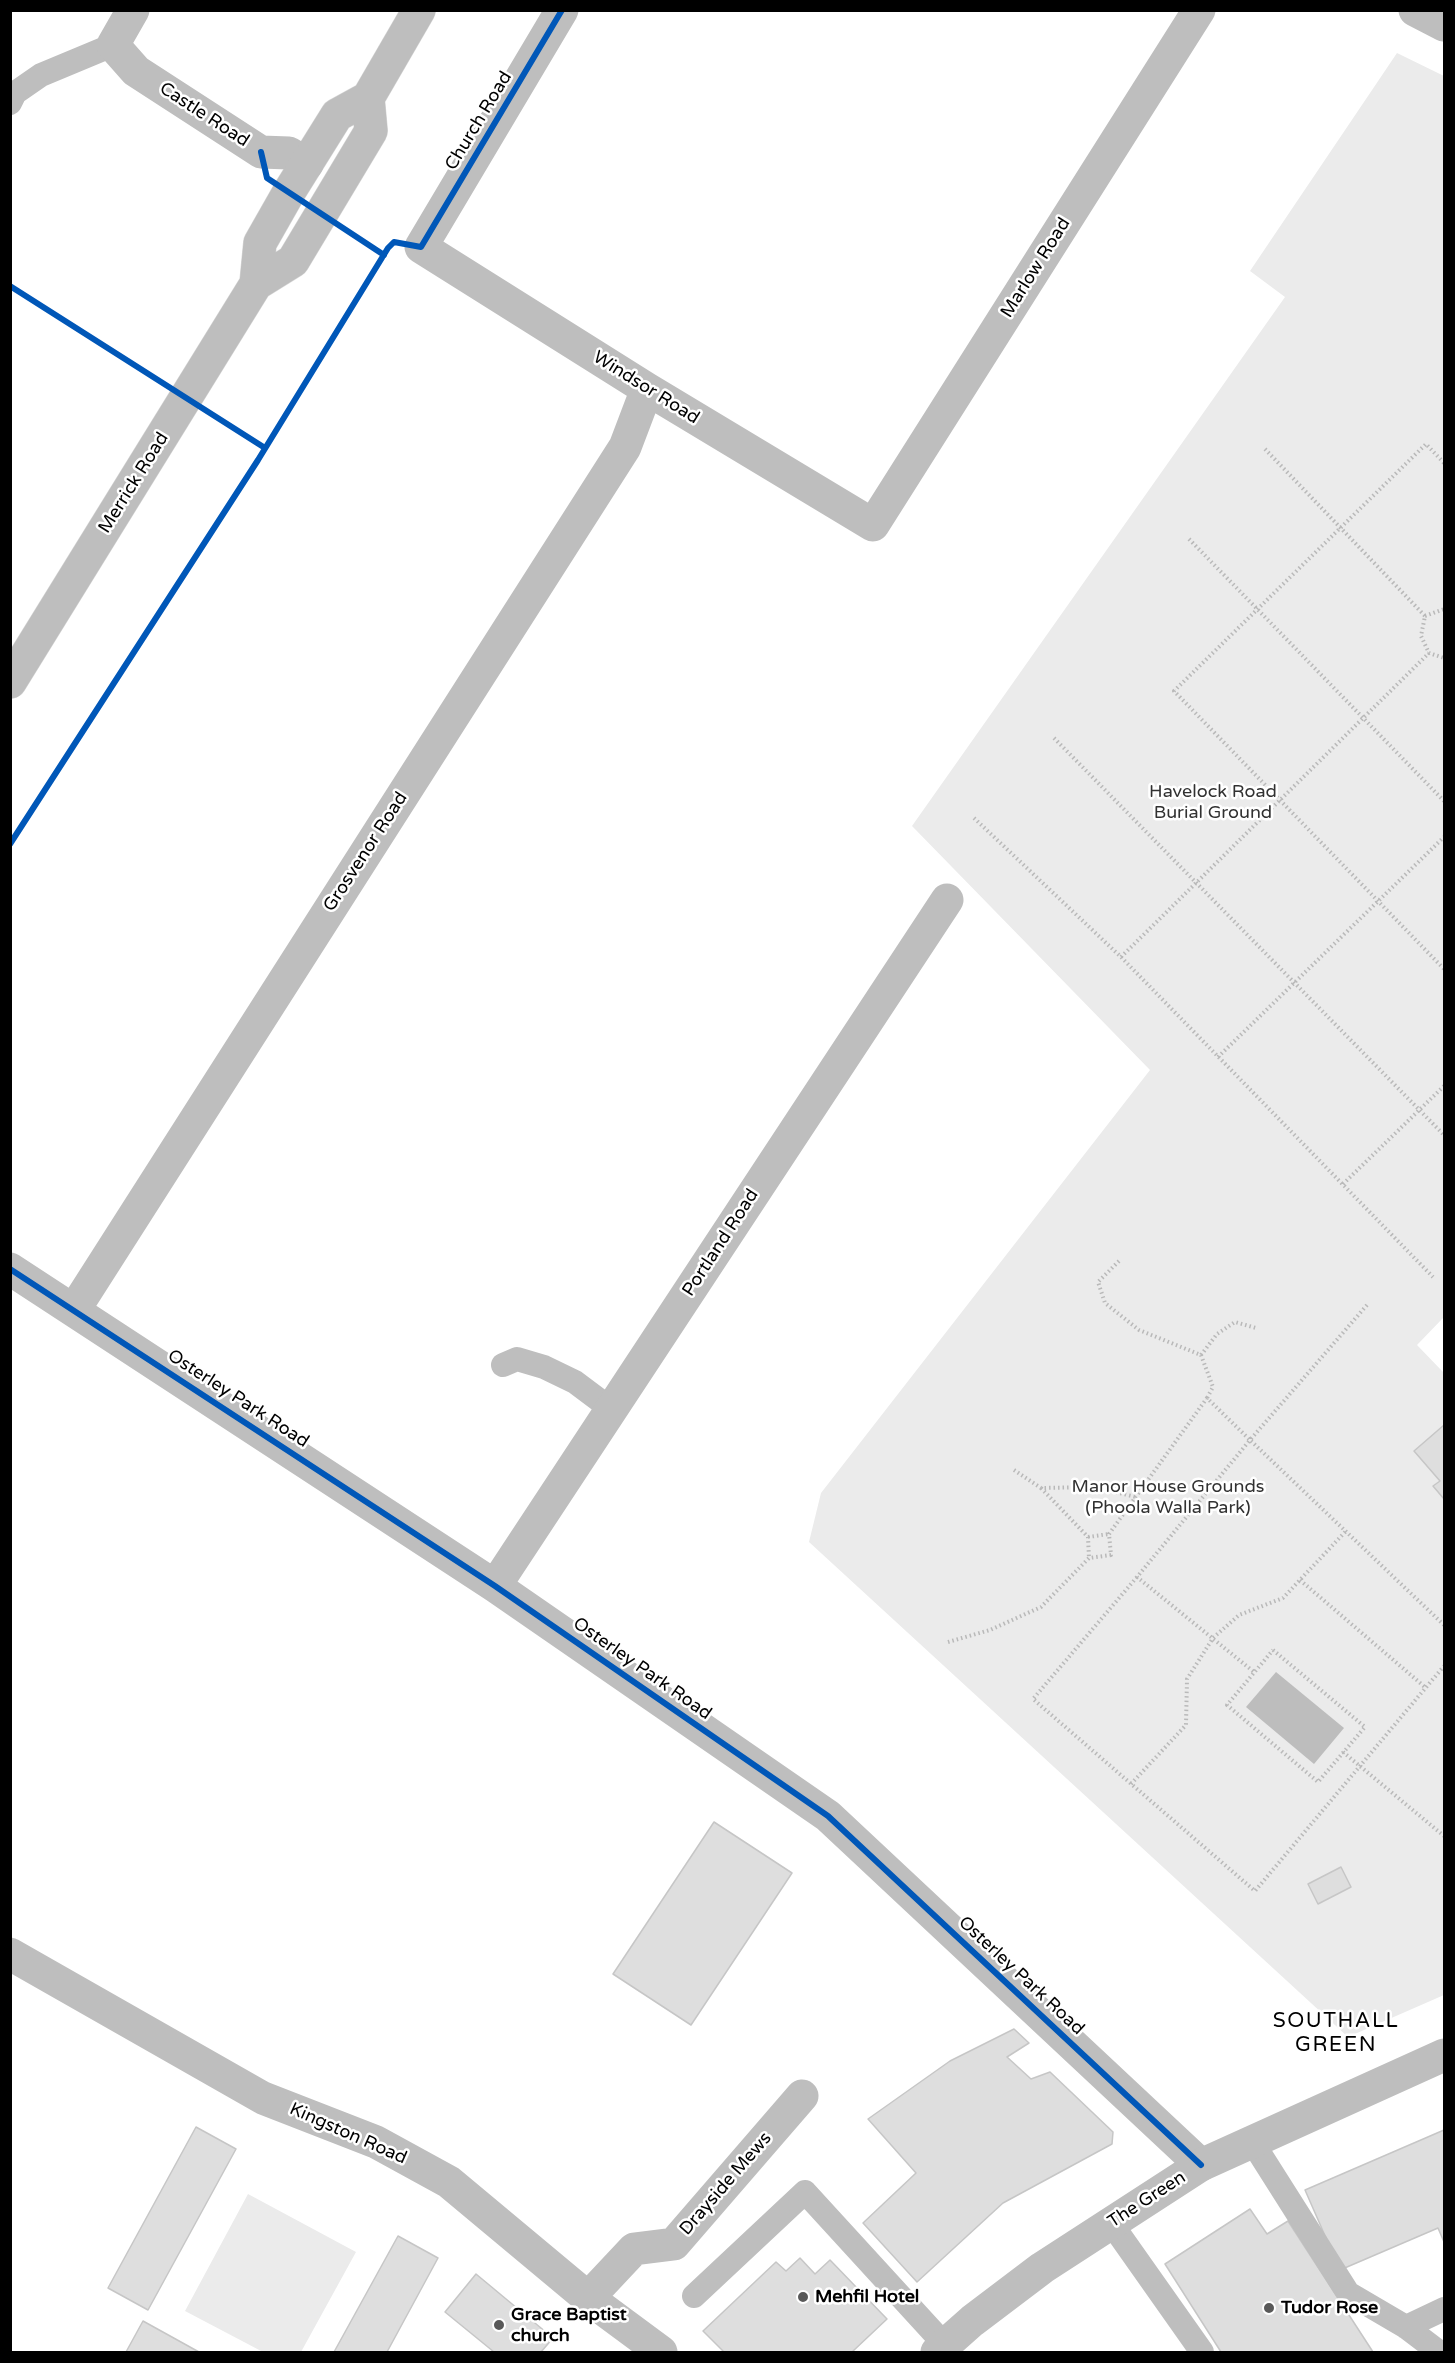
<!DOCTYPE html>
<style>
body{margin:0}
#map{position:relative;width:1455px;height:2363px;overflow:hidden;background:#fff;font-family:"Varela Round",sans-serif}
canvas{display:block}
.frame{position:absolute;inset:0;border:12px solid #000;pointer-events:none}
</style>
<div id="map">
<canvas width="1455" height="2363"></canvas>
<div class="frame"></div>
</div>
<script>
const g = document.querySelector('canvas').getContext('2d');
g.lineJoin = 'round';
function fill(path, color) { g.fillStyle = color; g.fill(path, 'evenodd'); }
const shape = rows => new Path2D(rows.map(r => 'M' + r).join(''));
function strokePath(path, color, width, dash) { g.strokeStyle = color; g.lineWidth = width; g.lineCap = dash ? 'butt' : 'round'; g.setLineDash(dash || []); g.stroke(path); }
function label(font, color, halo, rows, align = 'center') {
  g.font = font + ' "Varela Round",sans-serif'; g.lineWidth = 5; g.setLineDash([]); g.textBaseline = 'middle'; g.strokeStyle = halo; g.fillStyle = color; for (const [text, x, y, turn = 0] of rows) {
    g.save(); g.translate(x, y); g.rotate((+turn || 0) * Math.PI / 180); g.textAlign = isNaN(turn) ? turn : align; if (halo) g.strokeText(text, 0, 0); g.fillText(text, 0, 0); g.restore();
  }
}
fill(shape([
 [1397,53,1444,76,1444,1317,1417,1345,1444,1373,1444,1995,1348,2037,809,1542,821,1493,1150,1070,912,826,1285,297,1250,271],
 [248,2194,356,2252,301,2352,263,2352,185,2311]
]), '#ebebeb');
fill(shape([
 [1276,1672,1344,1728,1314,1764,1246,1707]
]), '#bdbdbd');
const building = shape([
 [1444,1425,1444,1499,1433,1486,1440,1481,1414,1451,1444,1425],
 [714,1822,792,1873,691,2025,613,1974,714,1822],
 [1341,1867,1351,1887,1318,1904,1308,1884,1341,1867],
 [1014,2029,1029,2043,1007,2057,1031,2079,1050,2072,1113,2132,1112,2144,1003,2203,917,2282,863,2223,916,2173,868,2119,950,2061,1014,2029],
 [196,2127,236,2149,148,2310,108,2288,196,2127],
 [1444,2130,1444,2242,1438,2228,1340,2270,1305,2190,1444,2130],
 [1250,2209,1267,2234,1288,2221,1373,2352,1221,2352,1165,2264,1250,2209],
 [398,2236,438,2258,387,2352,334,2352,398,2236],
 [800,2258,815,2274,830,2260,887,2319,852,2352,724,2352,703,2331,776,2262,786,2271,800,2258],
 [476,2274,553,2338,541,2352,494,2352,445,2312,476,2274],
 [143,2321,199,2352,126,2352,143,2321]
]);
fill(building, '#dedede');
strokePath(building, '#c6c6c6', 1.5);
const primary = shape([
 [256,284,293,261,371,131,368,98],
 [10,682,256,284,260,243,289,192,337,115,368,98,419,10]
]);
strokePath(primary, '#dbdbdb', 34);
strokePath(shape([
 [1265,449,1425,616,1421,636,1429,653,1444,658],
 [1444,463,1426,444,1174,691,1444,969],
 [1189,539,1444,801],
 [1425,616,1444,609],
 [1054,738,1444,1135],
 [974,818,1121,957,1433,1277],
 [1121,957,1429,653],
 [1218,1057,1444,837],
 [1343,1184,1444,1086],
 [1119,1261,1098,1282,1105,1303,1139,1330,1201,1355,1213,1387,1207,1398],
 [1367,1305,1250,1440,1444,1625],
 [1201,1355,1217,1334,1235,1322,1256,1328],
 [1014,1470,1041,1488,1094,1487,1136,1497],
 [1041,1488,1088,1537,1089,1558],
 [1088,1537,1109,1534],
 [1137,1577,1033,1699,1255,1891,1444,1666],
 [1300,1580,1426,1688],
 [948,1642,990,1630,1041,1607,1089,1558,1111,1555,1109,1534,1207,1398,1250,1440,1137,1577,1254,1672],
 [1273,1650,1365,1727,1318,1782,1227,1705,1273,1650],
 [1343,1752,1444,1836],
 [1131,1784,1186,1725,1187,1679,1213,1638,1239,1615,1283,1598,1346,1531]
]), '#b9b9b9', 4, [1.5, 3]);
strokePath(shape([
 [10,103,15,93,41,75,113,45],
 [503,1365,517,1359,544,1367,575,1382,611,1409],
 [1253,2143,1348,2293,1406,2327,1439,2352],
 [1111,2223,1202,2352],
 [694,2296,805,2192,945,2345],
 [1406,2327,1444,2309]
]), '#bebebe', 24);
strokePath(shape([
 [133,10,113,45,136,71,261,152,289,153,307,164],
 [562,10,421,247,647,389,873,525,1199,10],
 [10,1269,495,1586,828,1816,1201,2165],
 [74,1310,625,447,647,389],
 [495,1586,947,900],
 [10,1954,263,2098,376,2142,449,2182,588,2298,661,2352],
 [588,2298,634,2249,674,2244,802,2096]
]), '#bebebe', 33);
strokePath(shape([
 [1415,10,1444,25],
 [937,2352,972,2321,1042,2268,1201,2165,1444,2055]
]), '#bebebe', 33);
strokePath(primary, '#bebebe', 33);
strokePath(shape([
 [261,152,267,178,384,255],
 [10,286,265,448],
 [10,844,258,460,388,248,394,242,421,247,562,10],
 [10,1269,495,1586,828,1816,1201,2165]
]), '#0057b8', 6);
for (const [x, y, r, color] of [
 [803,2297,6,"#595959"],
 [1269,2308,6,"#595959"],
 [499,2325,6,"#595959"]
]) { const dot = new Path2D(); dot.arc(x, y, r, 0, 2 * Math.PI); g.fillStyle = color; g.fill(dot); strokePath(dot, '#fff', 2); }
label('18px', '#000', '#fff', [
 ["Castle Road",204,115,33],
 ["Church Road",479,121,-59],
 ["Marlow Road",1036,268,-58],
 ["Windsor Road",646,388,32],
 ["Merrick Road",134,483,-58],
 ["Grosvenor Road",366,852,-57],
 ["Portland Road",721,1243,-57],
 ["Osterley Park Road",238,1399,33],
 ["Osterley Park Road",642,1669,35],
 ["Osterley Park Road",1021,1976,43],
 ["Kingston Road",348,2134,24],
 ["Drayside Mews",726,2184,-49],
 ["The Green",1147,2200,-33]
]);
label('18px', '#313131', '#fff', [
 ["Havelock Road",1213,792],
 ["Burial Ground",1213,813],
 ["Manor House Grounds",1168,1487],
 ["(Phoola Walla Park)",1168,1508]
]);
label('bold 18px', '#000', '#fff', [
 ["Mehfil Hotel",815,2297],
 ["Tudor Rose",1281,2308],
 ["Grace Baptist",511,2315],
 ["church",511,2336]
], 'left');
g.letterSpacing = '1.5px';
label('21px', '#000', '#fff', [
 ["SOUTHALL",1336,2021],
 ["GREEN",1336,2045]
]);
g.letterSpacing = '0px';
</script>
